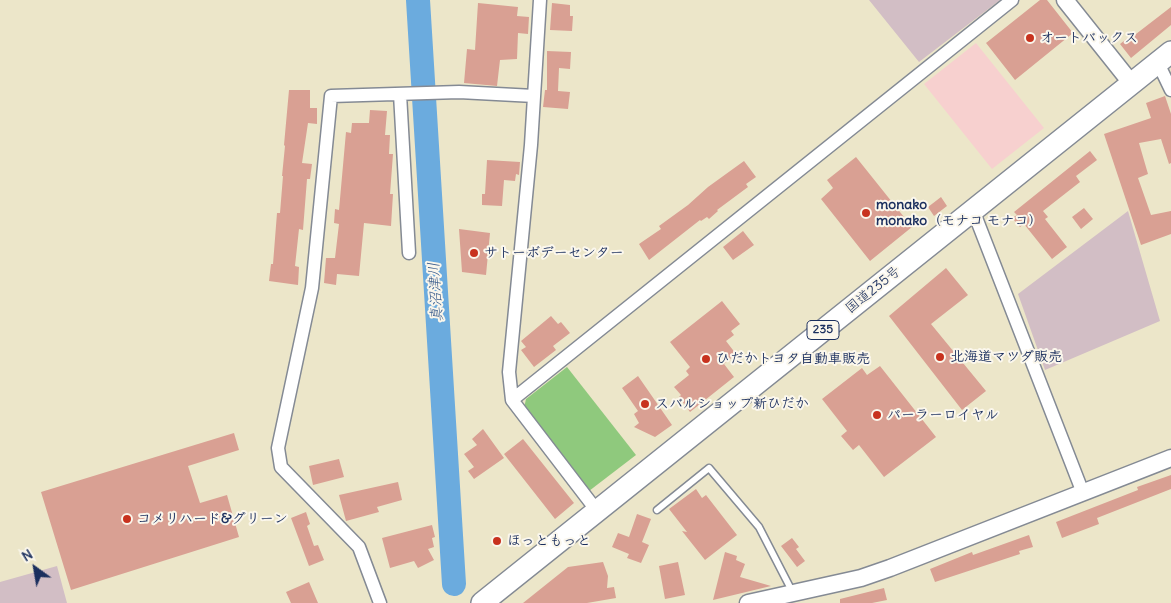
<!DOCTYPE html>
<meta charset="utf-8">
<style>
body{margin:0}
#map{position:relative;width:1171px;height:603px;overflow:hidden;background:#ece6c9;font-family:Delius,sans-serif}
canvas{display:block}
.north{position:absolute;left:10px;top:543px;width:50px;height:50px;-webkit-text-stroke:4px #fbf7ec;paint-order:stroke;rotate:328deg;font-size:14px;font-weight:700;line-height:20px;text-align:center;color:#1b2f5e}
.north::after{content:'';display:block;margin:auto;width:18px;height:22px;background:#1b2f5e;clip-path:polygon(50% 0,100% 100%,50% 72%,0 100%)}
</style>
<div id="map">
<canvas width="1171" height="603"></canvas>
<div class="north">N</div>
</div>
<script>
const g = document.querySelector('canvas').getContext('2d');
g.lineJoin = 'round';
function fill(path, color) { g.fillStyle = color; g.fill(path, 'evenodd'); }
const shape = rows => new Path2D(rows.map(r => 'M' + r).join(''));
function strokePath(path, color, width, dash) { g.strokeStyle = color; g.lineWidth = width; g.lineCap = dash ? 'butt' : 'round'; g.setLineDash(dash || []); g.stroke(path); }
function label(font, color, halo, rows, align = 'center') {
  g.font = font + ' Delius,"Klee One",sans-serif'; g.lineWidth = 4; g.setLineDash([]); g.textBaseline = 'middle'; g.strokeStyle = halo; g.fillStyle = color; for (const [text, x, y, turn = 0] of rows) {
    g.save(); g.translate(x, y); g.rotate((+turn || 0) * Math.PI / 180); g.textAlign = isNaN(turn) ? turn : align; if (halo) g.strokeText(text, 0, 0); g.fillText(text, 0, 0); g.restore();
  }
}
fill(shape([
 [976,43,1044,128,992,169,924,84]
]), '#f7d0cf');
fill(shape([
 [869,0,1000,0,919,62],
 [1128,211,1160,321,1045,370,1018,294],
 [57,566,67,603,0,603,0,582]
]), '#d2bec5');
fill(shape([
 [567,367,636,455,589,491,524,408,526,399]
]), '#8fc97d');
strokePath(shape([
 [418,0,454,584]
]), '#6babde', 24);
fill(shape([
 [1040,0,1047,0,1073,33,1015,80,986,43],
 [478,3,518,7,517,16,529,17,528,34,518,33,517,59,500,60,497,86,464,83,467,49,475,50],
 [552,3,570,5,570,16,573,16,572,31,550,30],
 [1171,7,1171,25,1131,58,1120,44,1135,32,1136,34],
 [547,51,571,52,570,69,559,68,558,91,570,92,568,109,543,107,545,90,547,90],
 [289,90,310,90,310,108,317,108,317,124,308,123,302,163,312,164,310,179,307,179,303,230,299,229,295,266,299,267,298,285,269,281,271,264,273,264,277,213,280,213,283,176,282,176,285,146,284,145],
 [1165,96,1171,114,1171,163,1169,164,1161,139,1139,143,1148,174,1138,178,1151,215,1171,211,1171,234,1141,245,1104,134,1151,118,1146,103],
 [370,110,387,111,385,135,390,135,389,154,393,154,390,194,393,194,391,226,364,223,359,276,337,274,336,285,324,283,326,258,335,258,339,224,334,223,335,209,339,210,346,132,351,133,352,123,369,123],
 [1090,151,1097,160,1076,176,1080,182,1043,211,1048,217,1045,219,1067,247,1052,259,1024,224,1020,227,1012,218,1017,215,1014,212],
 [856,157,912,227,870,261,821,199,833,188,827,180],
 [487,160,520,162,519,175,516,174,515,181,504,180,502,206,482,205,482,194,485,194],
 [744,161,756,177,746,184,748,187,717,210,718,211,709,219,707,217,701,221,700,220,649,260,639,244,661,229,659,226,688,205,708,187],
 [941,197,947,206,934,216,928,207],
 [1084,208,1093,219,1081,229,1072,217],
 [459,229,490,233,486,275,462,272],
 [743,231,754,245,733,260,723,247],
 [946,268,968,295,931,324,986,391,962,410,889,316],
 [722,301,740,324,731,331,734,335,726,341,736,354,724,364,734,377,690,412,679,397,681,395,674,387,689,375,686,371,690,367,670,342],
 [551,316,558,324,561,322,570,333,553,346,556,350,534,367,521,350,526,347,521,341],
 [880,366,936,437,884,477,859,445,853,450,841,436,847,431,822,399,862,368,867,375],
 [638,376,672,425,655,437,634,427,639,423,634,414,638,411,622,388],
 [483,429,504,458,474,479,468,471,474,467,464,454,477,445,472,439],
 [234,433,239,450,188,466,200,503,227,495,239,537,71,590,41,492],
 [523,439,574,503,555,519,504,454],
 [339,459,344,477,313,485,309,466],
 [1171,475,1171,489,1097,518,1099,524,1062,538,1056,522,1138,490,1137,487],
 [398,482,402,500,377,507,379,512,346,521,339,495],
 [696,489,702,498,706,495,737,535,705,560,682,531,687,532,669,509],
 [306,512,310,524,307,526,314,546,318,545,324,560,309,566,291,518],
 [637,514,651,519,642,542,649,545,641,563,627,558,629,554,612,547,618,533,629,537],
 [432,525,435,537,432,538,434,547,428,549,434,560,418,568,414,561,390,568,382,538],
 [1029,535,1033,547,1019,551,1020,554,935,582,930,569,972,552,973,555],
 [792,538,799,547,796,549,805,561,797,567,781,546],
 [725,552,737,556,736,560,745,564,740,577,771,586,713,600],
 [603,562,608,576,607,588,614,587,616,598,587,603,523,603,568,567],
 [678,562,685,595,665,599,659,566],
 [309,582,318,603,291,603,286,592],
 [884,588,887,600,872,603,840,603,840,599]
]), '#d9a093');
const service = shape([
 [657,510,709,468,759,527,793,593]
]);
const minor = shape([
 [540,0,531,145,509,372,512,400,597,511],
 [1158,63,1171,90],
 [400,94,409,253],
 [973,210,1083,493],
 [512,400,1012,0],
 [380,603,359,547,281,467,278,448,312,288,331,96,459,92,534,96]
]);
const tertiary = shape([
 [1065,0,1132,84],
 [748,603,861,578,890,568,1171,458]
]);
const trunk = shape([
 [482,603,1171,52]
]);
strokePath(service, '#848a94', 9);
strokePath(minor, '#848a94', 15);
strokePath(tertiary, '#848a94', 19);
strokePath(trunk, '#848a94', 24);
strokePath(service, '#fff', 6);
strokePath(minor, '#fff', 12);
strokePath(tertiary, '#fff', 16);
strokePath(trunk, '#fff', 21);
for (const [x, y, r, color] of [
 [1030,38,5,"#c8321e"],
 [866,213,5,"#c8321e"],
 [474,253,5,"#c8321e"],
 [940,357,5,"#c8321e"],
 [706,359,5,"#c8321e"],
 [645,404,5,"#c8321e"],
 [877,415,5,"#c8321e"],
 [127,519,5,"#c8321e"],
 [497,541,5,"#c8321e"]
]) { const dot = new Path2D(); dot.arc(x, y, r, 0, 2 * Math.PI); g.fillStyle = color; g.fill(dot); strokePath(dot, '#fbf7ec', 2); }
for (const [x, y, w] of [
 [823,330,32]
]) { const box = new Path2D(); box.roundRect(x - w / 2, y - 9.5, w, 19, 4); g.fillStyle = '#fbf7ec'; g.fill(box); strokePath(box, '#1b2f5e', 1); }
label('bold 12px', '#1b2f5e', null, [
 ["235",823,330]
]);
label('bold 14px', '#1b2f5e', '#fbf7ec', [
 ["オートバックス",1040,38],
 ["monako",876,205],
 ["monako（モナコ モナコ）",876,221],
 ["サトーボデーセンター",484,253],
 ["北海道マツダ販売",950,357],
 ["ひだかトヨタ自動車販売",716,359],
 ["スバルショップ新ひだか",655,404],
 ["パーラーロイヤル",887,415],
 ["コメリハード&グリーン",137,519],
 ["ほっともっと",507,541]
], 'left');
label('14px', '#1b2f5e', '#fbf7ec', [
 ["国道235号",873,290,-39]
]);
label('italic 15px', '#375a8b', '#fbf7ec', [
 ["真沼津川",436,292,-94]
]);
</script>
